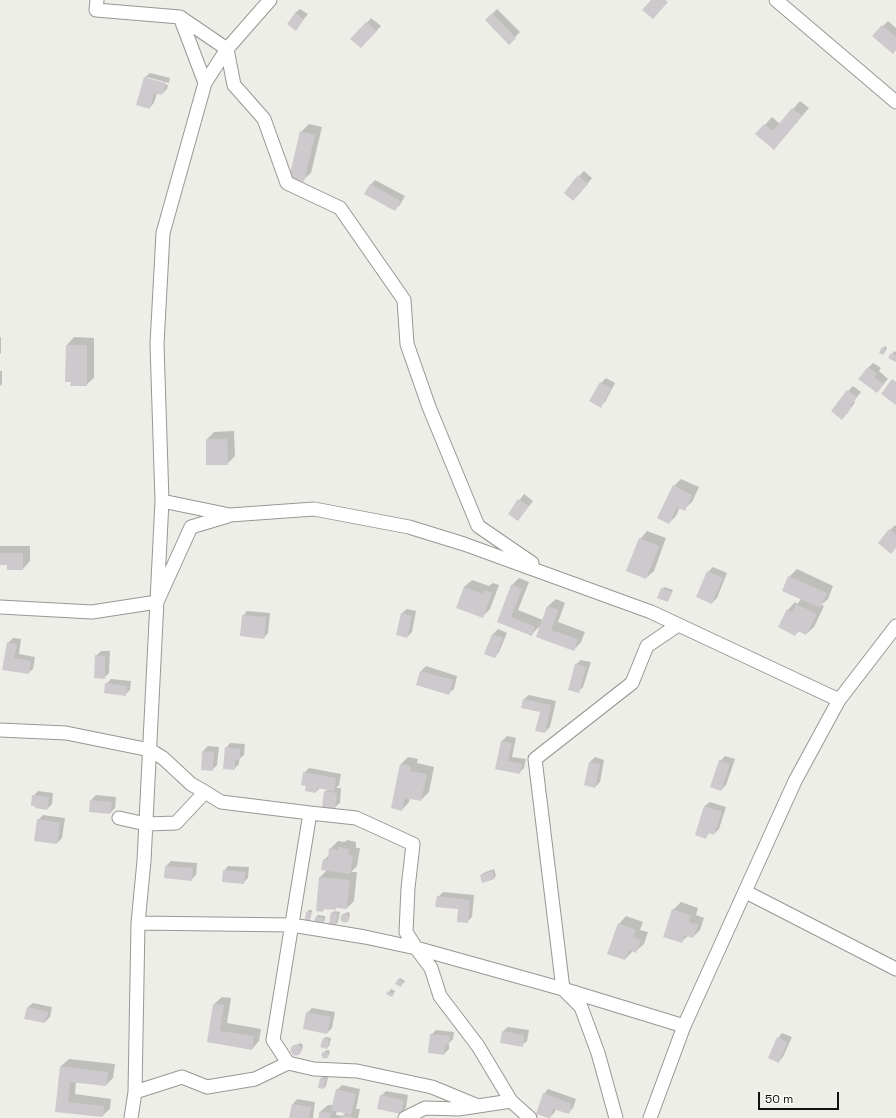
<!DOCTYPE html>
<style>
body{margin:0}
#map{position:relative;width:896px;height:1118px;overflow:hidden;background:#eeeee9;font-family:"Space Grotesk",sans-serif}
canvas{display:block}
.scale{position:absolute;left:758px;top:1092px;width:81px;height:18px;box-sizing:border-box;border:2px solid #10100f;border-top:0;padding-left:5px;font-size:12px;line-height:14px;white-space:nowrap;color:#10100f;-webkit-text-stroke:3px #fbfbf6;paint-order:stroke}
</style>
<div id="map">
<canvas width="896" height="1118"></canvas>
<div class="scale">50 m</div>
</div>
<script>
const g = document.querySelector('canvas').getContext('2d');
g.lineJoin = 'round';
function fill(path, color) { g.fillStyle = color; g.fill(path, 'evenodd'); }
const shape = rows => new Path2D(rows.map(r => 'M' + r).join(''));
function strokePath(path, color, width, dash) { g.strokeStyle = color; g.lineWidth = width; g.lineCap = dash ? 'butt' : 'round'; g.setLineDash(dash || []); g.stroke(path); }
fill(shape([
 [300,9,308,14,296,29,295,13],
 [497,9,520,32,509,43,486,20],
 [371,18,381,26,366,42,352,39],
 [888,21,896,28,896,49,883,26],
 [150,73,170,78,169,83,147,77,147,79,168,85,167,89,162,94,157,93,154,103,149,108,145,77],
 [800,101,809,108,774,149,765,125,772,117,780,124],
 [309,124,322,127,311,173,303,180,301,132],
 [584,171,592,178,578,195,579,176],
 [375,180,405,196,400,205,395,209,370,185],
 [0,337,1,337,1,353,0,354],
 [74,337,94,338,94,378,86,385,67,345],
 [885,346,887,348,885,352,883,348],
 [894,351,896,352,896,361,890,358],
 [873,363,881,368,879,371,888,379,877,392,868,368],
 [0,371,2,371,2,384,0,386],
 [606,378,615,383,605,402,600,406,601,383],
 [853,386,861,392,854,401,855,402,847,414,848,391],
 [234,431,235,456,227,464,207,439,214,432],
 [681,479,699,487,692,502,684,509,680,507,676,516,669,523,674,486],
 [524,494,533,501,518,520,509,514],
 [895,525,896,526,896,547,890,530],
 [647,531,666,538,654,571,646,578,640,539],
 [0,546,30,546,30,561,23,569,8,564,0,564],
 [713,567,727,573,717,598,712,603,708,572],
 [797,569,833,586,828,599,821,605,824,606,814,627,806,634,799,631,795,635,788,610,795,602,797,604,802,598,789,577],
 [519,578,529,582,518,610,543,620,548,606,556,599,565,603,558,622,585,632,581,642,574,650,542,624,532,634,498,621,512,585],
 [472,580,489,586,493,583,499,585,490,609,482,617,457,607,464,587],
 [664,587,673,590,668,601,662,589],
 [407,609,416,611,412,632,407,637,402,613],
 [247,611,270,613,268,633,264,638,243,616],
 [498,629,507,633,499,652,495,657,486,654,493,634],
 [13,638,21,639,19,654,35,657,33,669,28,673,3,669,8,643],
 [101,651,110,651,109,673,104,678,96,656],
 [581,660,591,662,583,687,578,692,576,664],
 [426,666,457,676,454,689,449,693,421,671],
 [111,679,131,681,130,690,125,695,106,684],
 [529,695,556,701,550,727,545,732,541,712,524,699],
 [507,736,516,738,512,757,526,759,524,768,519,773,496,769,502,741],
 [230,743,245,744,244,755,239,759,239,764,234,769,226,748],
 [208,746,219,747,217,765,212,770,203,751],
 [725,756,735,759,726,785,721,790,720,761],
 [408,757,418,759,417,763,434,767,429,792,421,800,410,798,409,802,402,810,392,807,401,764],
 [595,757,604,760,600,782,595,787,590,762],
 [309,768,341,774,339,785,336,788,341,788,340,803,335,807,325,792,328,789,320,788,316,792,307,785,304,773],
 [38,791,53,793,52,804,47,809,33,796],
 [96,795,116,797,115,808,110,813,91,800],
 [710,802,726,807,719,829,714,834,710,832,705,838,705,806],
 [43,815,65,818,62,838,57,843,38,820],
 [347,840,356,842,356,848,360,848,357,866,351,872,357,872,354,901,347,908,325,908,323,911,320,877,327,870,324,860,330,854,330,849,338,841,345,842],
 [171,861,197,863,196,875,191,880,166,866],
 [228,866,249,867,248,878,243,883,224,871],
 [494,869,496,876,494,878,481,875,483,873],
 [443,892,474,895,472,917,467,922,459,909,438,897],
 [681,902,698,908,696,915,704,918,700,930,693,937,688,936,681,942,673,910],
 [309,910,312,910,311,917,309,919,307,912],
 [334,911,340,912,338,922,336,924,332,913],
 [349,912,350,916,345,921,342,919,345,913],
 [318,915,325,916,325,920,323,922,316,917],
 [626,916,643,922,640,930,648,932,644,944,636,951,633,951,625,959,619,924],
 [400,978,405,981,401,986,398,980],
 [391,989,395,991,393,994,388,994],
 [222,997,231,998,227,1023,261,1029,259,1041,252,1049,208,1042,214,1004],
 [33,1003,52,1007,50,1017,45,1022,28,1007],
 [312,1008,335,1012,332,1028,327,1033,307,1013],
 [508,1027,529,1030,527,1041,522,1045,503,1031],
 [436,1030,454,1032,453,1039,449,1043,449,1049,444,1054,431,1035],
 [782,1033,792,1037,783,1057,778,1062,778,1038],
 [326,1037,331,1038,329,1046,327,1048,323,1039],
 [300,1043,303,1045,302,1050,295,1054,293,1054,291,1049,292,1047],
 [326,1050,330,1051,329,1055,325,1057,323,1055],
 [69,1059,115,1064,113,1078,106,1085,76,1082,75,1094,111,1099,110,1109,102,1116,56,1111,61,1066],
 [323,1076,328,1077,326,1086,324,1088,321,1079],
 [342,1085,360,1089,356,1109,360,1109,358,1118,320,1118,320,1112,328,1105,334,1105,337,1090],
 [337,1110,346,1112,343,1116,336,1115],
 [548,1089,576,1099,573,1108,568,1113,556,1109,554,1113,549,1118,537,1114,544,1094],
 [386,1091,408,1095,406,1108,401,1113,381,1096],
 [297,1099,315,1102,313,1118,290,1118,293,1104]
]), '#0003');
fill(shape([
 [651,0,665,0,668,2,653,19,642,10],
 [295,13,304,19,296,31,287,24],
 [492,13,516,38,509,45,485,20],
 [366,22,377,31,361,48,350,39],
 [882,25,896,37,896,50,893,54,872,36],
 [144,77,166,83,162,95,154,93,150,109,136,105],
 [792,108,802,116,774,150,755,134,764,124,773,131],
 [300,131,315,135,304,182,289,178],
 [578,175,588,184,573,201,564,193],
 [370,184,401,201,395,211,364,194],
 [66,345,87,345,87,386,70,386,71,382,65,382],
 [882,347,886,350,883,355,879,353],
 [891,353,896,355,896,362,888,358],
 [868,367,877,374,874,377,884,384,877,393,858,379],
 [892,379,896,382,896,405,881,394],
 [600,382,611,388,601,408,589,401],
 [847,390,857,397,850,406,851,408,842,420,831,411],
 [206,439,227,439,228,465,206,465],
 [673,485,692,495,685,511,677,507,669,524,657,518],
 [518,499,529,506,518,521,508,514],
 [889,529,896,535,896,548,891,554,878,543],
 [639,538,659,546,646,579,626,571],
 [0,553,23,553,23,570,7,570,7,565,0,565],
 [707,571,723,578,712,604,696,597],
 [788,576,827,593,820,608,782,591],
 [511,585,522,589,511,617,535,627,532,636,497,622],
 [464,587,483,594,484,590,492,593,483,618,456,608],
 [661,588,672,592,668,602,657,598],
 [796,604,817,614,806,635,798,631,795,636,778,627,787,609,792,612],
 [547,606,559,610,551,630,578,639,574,651,536,637],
 [401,613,412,616,407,638,396,635],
 [242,615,266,617,264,639,240,636],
 [492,634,503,638,495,658,484,654],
 [7,642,17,644,14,658,31,661,29,674,2,670],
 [95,655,105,656,105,679,94,678],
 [575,664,586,667,579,693,568,690],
 [420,671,453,680,449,695,416,685],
 [105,683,127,686,126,696,104,693],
 [523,699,551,705,545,733,535,731,540,712,521,708],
 [501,741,512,743,508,761,522,764,520,774,495,769],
 [225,747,240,749,240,761,235,760,235,770,223,769],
 [202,751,214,752,213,771,201,770],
 [719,760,730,764,721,791,710,787],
 [589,762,600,764,595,788,584,785],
 [400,764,411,766,410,771,427,774,421,801,405,798,402,811,391,808],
 [303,772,336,778,334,791,317,788,316,793,305,791,306,786,301,785],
 [324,791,337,793,335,809,322,807],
 [32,795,49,797,47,810,35,808,35,806,31,806],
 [90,800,112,802,110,814,89,812],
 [704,806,722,812,714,835,708,833,706,839,695,835],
 [37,819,60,823,57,844,34,841],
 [339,847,349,849,349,855,353,856,350,874,321,870,323,859,328,860,329,848,338,850],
 [165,866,193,868,192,881,164,878],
 [223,870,245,872,244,884,222,882],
 [492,871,495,879,482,883,480,875],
 [319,877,350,880,347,909,336,908,336,910,323,909,323,912,316,911],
 [437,896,470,900,468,923,457,922,458,909,435,907],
 [672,909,691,916,689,922,698,925,693,938,684,935,682,943,663,937],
 [306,912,311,912,310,920,305,920],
 [331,912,338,914,336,925,329,924],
 '340.5 918a4.5 4.5 0 1 1 9 0a4.5 4.5 0 1 1-9 0Z',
 [315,917,324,918,323,923,315,922],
 [618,923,636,930,633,937,641,940,636,953,629,950,625,960,607,954],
 [398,979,403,983,401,987,395,984],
 [388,991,394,994,392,997,386,994],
 [213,1004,224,1005,220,1031,254,1036,252,1050,207,1042],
 [27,1007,48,1012,45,1023,24,1019],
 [306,1012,331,1017,327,1034,303,1029],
 [502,1031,524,1035,523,1047,500,1043],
 [430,1034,450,1036,449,1045,445,1044,444,1055,428,1053],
 [777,1037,787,1042,779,1063,768,1058],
 [323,1038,329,1040,327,1049,320,1047],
 '290.5 1050a5.5 5.5 0 1 1 11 0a5.5 5.5 0 1 1-11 0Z',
 '321.5 1055a3.5 3.5 0 1 1 7 0a3.5 3.5 0 1 1-7 0Z',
 [60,1066,108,1072,106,1086,70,1082,68,1102,104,1106,103,1117,55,1112],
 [320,1078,326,1079,324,1089,318,1088],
 [336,1089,356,1094,351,1115,331,1110],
 [543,1093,572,1104,569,1114,553,1109,550,1118,536,1114],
 [380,1095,404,1100,401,1114,377,1109],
 [292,1104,311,1107,309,1118,289,1118],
 [319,1112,331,1113,330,1118,319,1118],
 [342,1115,353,1117,352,1118,341,1118]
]), '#cdc9cc');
const minor = shape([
 [97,0,96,10,180,17,205,83],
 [776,0,896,102],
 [180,17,227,49,234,85,264,119,287,183,340,208,404,300,407,344,429,407,478,526,532,563],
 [162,501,230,515,314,509,409,527,464,544,651,612,839,700],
 [0,607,92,612,157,602,191,527,228,516],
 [0,730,66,733,150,750,163,758,191,784,205,792],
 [119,818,146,824,176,823,205,792,221,802,310,813],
 [746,892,896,969],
 [138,923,292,925,365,937,416,948,563,989,684,1026],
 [135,1092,182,1077,207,1087,255,1079,288,1063],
 [511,1101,478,1106,432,1087,357,1071,314,1069,288,1063,273,1040,310,813,356,818,413,844,408,888,406,932,416,948,431,968,440,996,478,1046,511,1101,530,1118],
 [131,1118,135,1092,138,923,144,861,162,501,157,344,163,233,205,83,227,49,270,0],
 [405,1118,425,1108,458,1109,478,1106],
 [616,1118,598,1053,581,1007,563,989,535,759,632,683,647,646,678,625],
 [650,1118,684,1026,795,781,839,700,896,626]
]);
strokePath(minor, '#989793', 15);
strokePath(minor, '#fff', 13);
</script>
